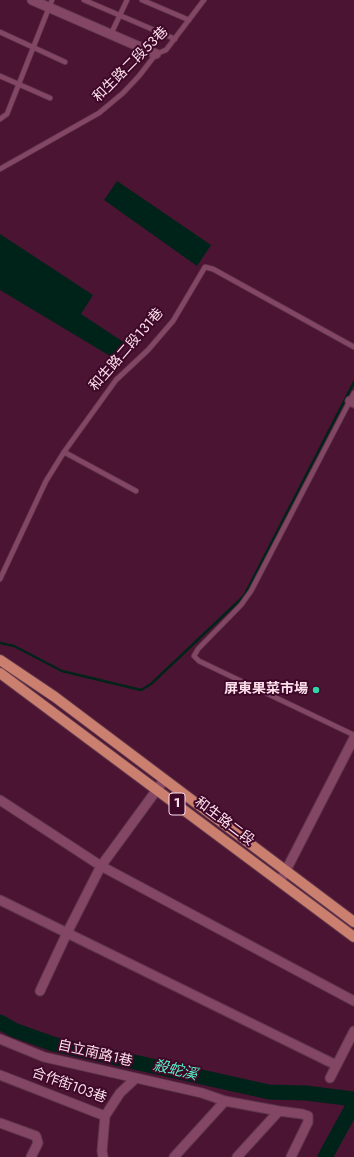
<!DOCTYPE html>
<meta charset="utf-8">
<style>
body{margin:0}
canvas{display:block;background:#4a1432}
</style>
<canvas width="354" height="1157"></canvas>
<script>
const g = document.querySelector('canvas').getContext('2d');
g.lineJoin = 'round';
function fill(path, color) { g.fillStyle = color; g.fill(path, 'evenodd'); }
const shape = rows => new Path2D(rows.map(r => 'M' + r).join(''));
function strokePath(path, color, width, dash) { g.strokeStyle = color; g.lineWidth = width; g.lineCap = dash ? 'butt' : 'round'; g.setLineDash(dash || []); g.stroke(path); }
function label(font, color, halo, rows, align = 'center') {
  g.font = font + ' Jost,"Noto Sans TC",sans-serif'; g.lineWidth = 4; g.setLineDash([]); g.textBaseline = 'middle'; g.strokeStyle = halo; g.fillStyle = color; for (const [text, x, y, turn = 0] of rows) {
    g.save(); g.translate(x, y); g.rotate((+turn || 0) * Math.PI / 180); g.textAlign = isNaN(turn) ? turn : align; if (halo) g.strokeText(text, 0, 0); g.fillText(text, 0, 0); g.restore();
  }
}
fill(shape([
 [117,181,211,245,197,266,104,200],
 [0,234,93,295,81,314,125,343,115,359,0,290]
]), '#002319');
strokePath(shape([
 [0,643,14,646,62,671,141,690,151,684,244,596,354,382]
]), '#002319', 2.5);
strokePath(shape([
 [0,1022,14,1030,53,1044,269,1092,306,1093,354,1099],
 [325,1157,354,1104]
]), '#002319', 15);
const lane = shape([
 [84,0,175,39],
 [142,0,189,20],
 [0,32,65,62],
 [111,34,127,0],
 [0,76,50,98],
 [0,119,7,114,52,0],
 [0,169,99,113,123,93,139,76,156,54,166,50,204,0],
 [354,393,251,591,241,605,198,649,194,656,199,661,354,735],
 [64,452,136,491],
 [0,579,46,481,64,452,116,380,148,350,173,321,205,267,213,269,354,347]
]);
const street = shape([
 [32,0,156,54],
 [350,401,354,403],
 [0,800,101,866,354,1001],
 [280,882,354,738],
 [0,900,336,1065],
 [40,991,67,933,101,866,164,780],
 [0,1039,44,1057,202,1093,225,1101,279,1111,302,1114,308,1116,308,1122,291,1157],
 [0,1075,105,1116,120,1093,136,1078],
 [330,1078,354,1031],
 [0,1123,36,1136,38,1143,31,1157],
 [103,1157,102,1151,105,1116],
 [174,1157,225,1101],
 [237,1157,279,1111]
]);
const primary = shape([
 [0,660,55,697,354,922],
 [0,673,354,937]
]);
strokePath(lane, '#5f364b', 6);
strokePath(street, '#5f364b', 11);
strokePath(primary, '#5f364b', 12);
strokePath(lane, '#834765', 4.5);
strokePath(street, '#834765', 9);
strokePath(primary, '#ca7f6f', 10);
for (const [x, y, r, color] of [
 [316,690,4,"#31d4a9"]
]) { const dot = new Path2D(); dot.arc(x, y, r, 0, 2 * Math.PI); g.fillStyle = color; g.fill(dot); strokePath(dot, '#3e0828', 1.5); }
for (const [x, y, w] of [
 [177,804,16]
]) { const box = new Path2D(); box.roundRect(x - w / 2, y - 11, w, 22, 3); g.fillStyle = '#3e0828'; g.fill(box); strokePath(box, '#fcdfeb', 1); }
label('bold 13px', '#fcdfeb', null, [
 ["1",177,804]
]);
label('14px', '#fcdfeb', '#3e0828', [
 ["和生路二段53巷",131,65,-45],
 ["和生路二段131巷",127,350,-49],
 ["和生路二段",224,822,37],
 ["自立南路1巷",95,1054,13],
 ["合作街103巷",69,1086,20]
]);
label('bold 14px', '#fcdfeb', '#3e0828', [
 ["屏東果菜市場",308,690]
], 'right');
label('italic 15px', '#5af4c7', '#3e0828', [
 ["殺蛇溪",175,1071,13]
]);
</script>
